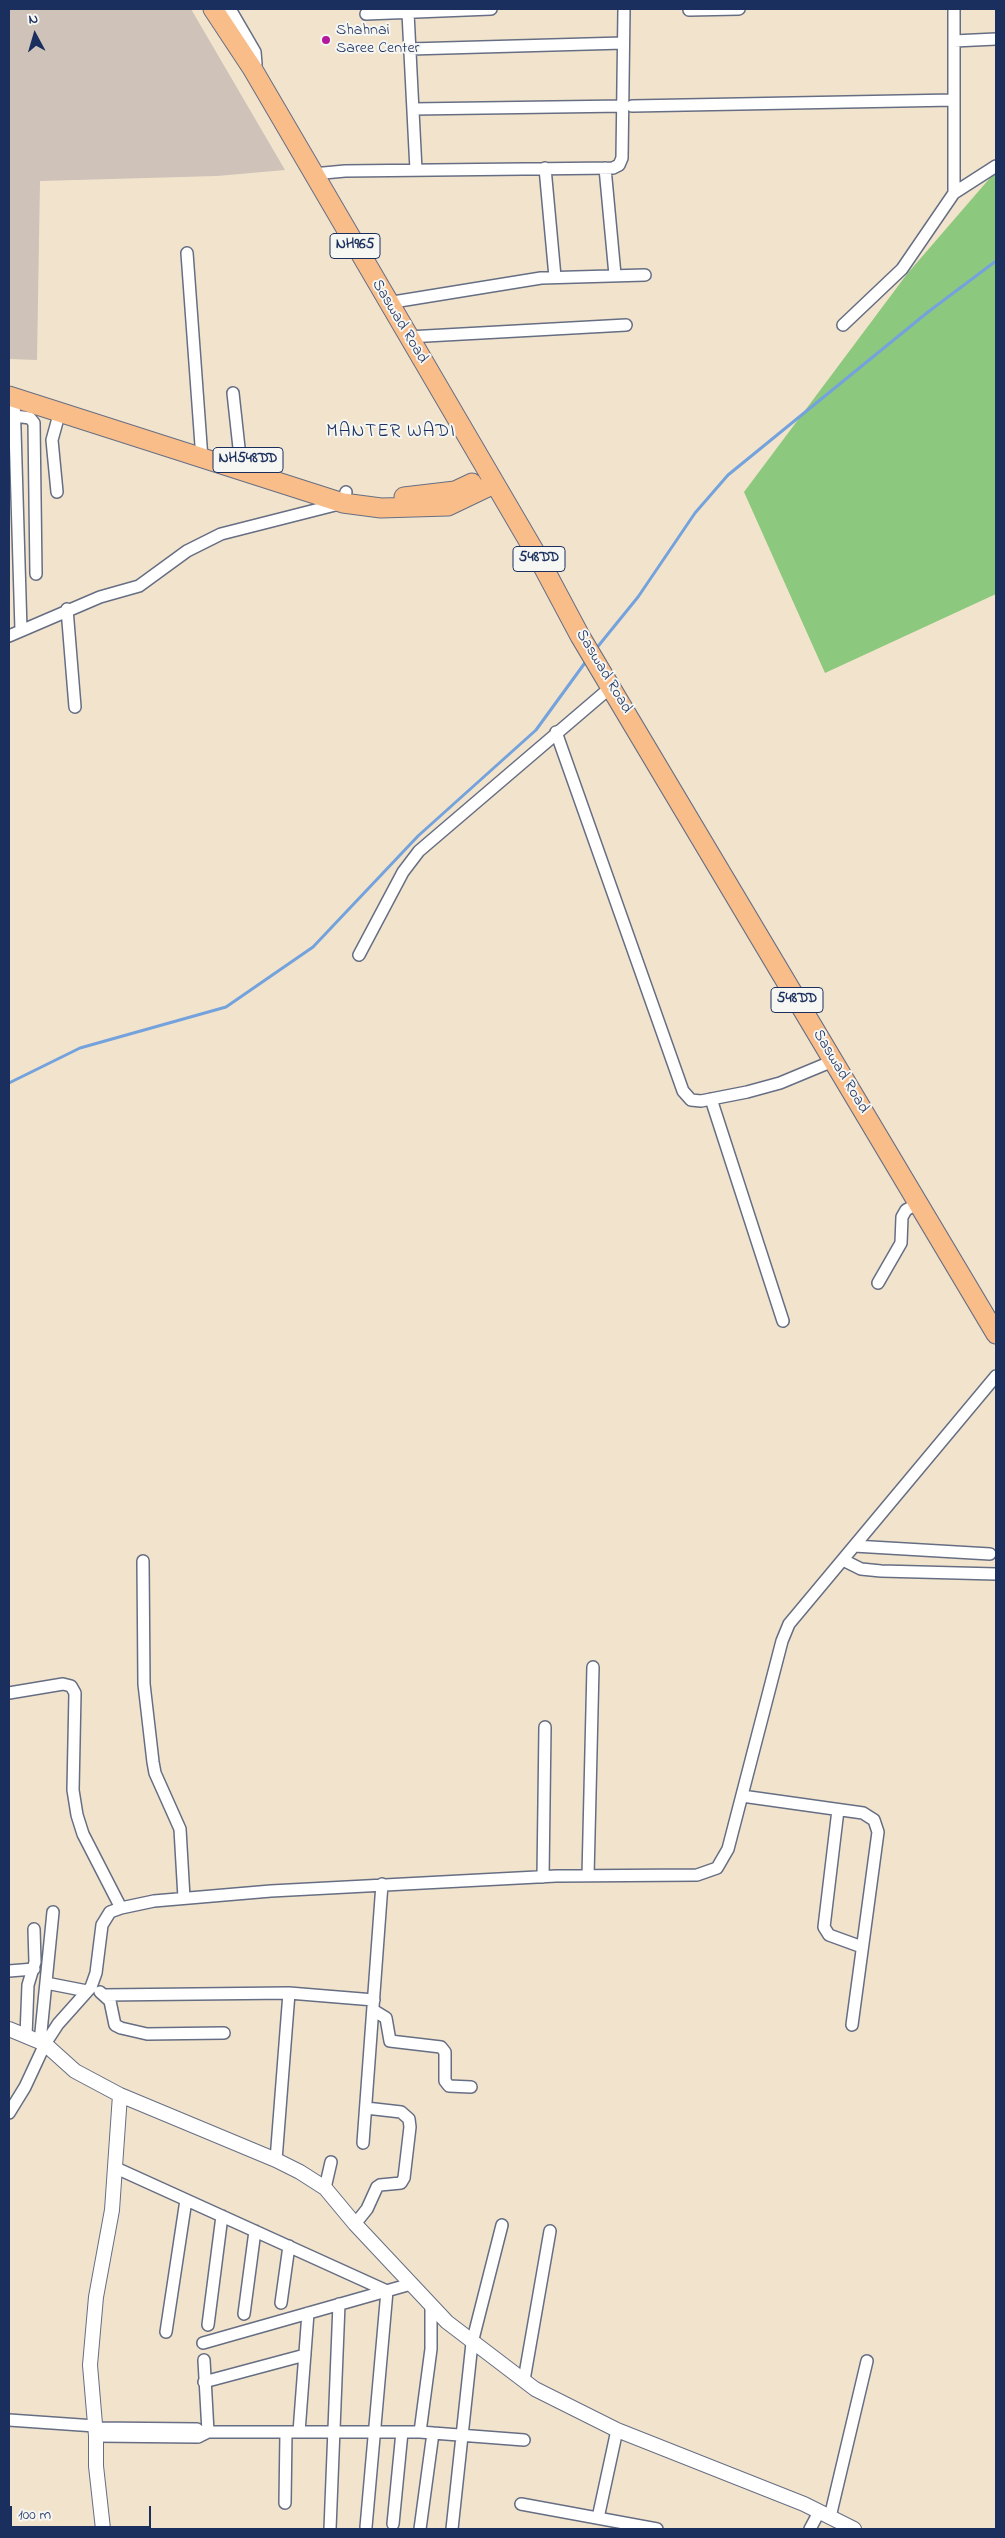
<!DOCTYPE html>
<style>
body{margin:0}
#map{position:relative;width:1005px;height:2538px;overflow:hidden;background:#f2e4cc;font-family:"Indie Flower",sans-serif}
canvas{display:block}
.frame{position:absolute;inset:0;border:10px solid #1b2f5e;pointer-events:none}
.north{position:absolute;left:10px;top:10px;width:50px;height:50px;-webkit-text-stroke:4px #f6f6f2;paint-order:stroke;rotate:354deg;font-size:14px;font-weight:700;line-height:20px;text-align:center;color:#1b2f5e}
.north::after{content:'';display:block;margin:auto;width:18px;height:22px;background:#1b2f5e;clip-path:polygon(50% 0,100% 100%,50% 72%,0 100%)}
.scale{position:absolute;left:10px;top:2506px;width:141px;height:22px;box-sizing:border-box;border:2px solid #1b2f5e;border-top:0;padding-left:6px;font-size:15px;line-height:18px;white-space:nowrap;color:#1b2f5e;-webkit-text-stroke:4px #f6f6f2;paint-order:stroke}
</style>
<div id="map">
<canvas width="1005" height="2538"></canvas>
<div class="frame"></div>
<div class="north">N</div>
<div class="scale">100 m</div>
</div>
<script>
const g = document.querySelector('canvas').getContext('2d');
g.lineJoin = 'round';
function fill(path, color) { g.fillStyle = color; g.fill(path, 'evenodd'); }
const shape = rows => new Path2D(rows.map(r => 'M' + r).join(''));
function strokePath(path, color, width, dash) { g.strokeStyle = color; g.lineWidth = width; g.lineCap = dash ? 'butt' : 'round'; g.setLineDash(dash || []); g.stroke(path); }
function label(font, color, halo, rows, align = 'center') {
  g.font = font + ' "Indie Flower",sans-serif'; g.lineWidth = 4; g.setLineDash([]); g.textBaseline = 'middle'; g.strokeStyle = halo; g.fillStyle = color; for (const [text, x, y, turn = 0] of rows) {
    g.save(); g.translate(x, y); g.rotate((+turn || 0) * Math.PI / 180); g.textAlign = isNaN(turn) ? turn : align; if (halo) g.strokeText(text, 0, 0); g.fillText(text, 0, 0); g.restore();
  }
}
fill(shape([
 [9,9,191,9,285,170,217,176,40,181,37,360,9,359]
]), '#cec2b9');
fill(shape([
 [996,171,996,594,825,673,744,492,907,274]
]), '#8cc87d');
strokePath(shape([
 [595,650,638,597,695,513,728,475,928,312,996,261],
 [9,1083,80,1048,226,1007,313,947,418,836,536,730,587,660]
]), '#74a2dd', 3);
const minor = shape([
 [230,9,255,52,256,64,252,68],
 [689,10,739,9],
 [408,13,416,170],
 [366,14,491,9],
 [954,41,996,39],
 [410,49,623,43],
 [632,106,954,100],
 [413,109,624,106],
 [545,168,555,277],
 [605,168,615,275],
 [313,174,345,171,613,168,619,165,622,158,624,9],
 [954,193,954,9],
 [187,253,202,459],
 [387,303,541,278,645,275],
 [843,325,902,269,954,193,996,166],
 [408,337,626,325],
 [233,393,240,457],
 [14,397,21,630],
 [15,416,30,418,34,423,36,574],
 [57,492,52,440,60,411],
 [67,609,75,707],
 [9,636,100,597,139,586,187,551,221,534,343,503,346,492],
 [556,732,683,1091,691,1100,701,1101,747,1092,780,1083,833,1061],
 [359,955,403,872,419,851,611,687],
 [711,1099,783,1321],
 [878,1283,901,1243,902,1217,906,1210,919,1203],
 [854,1546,990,1554],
 [843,1560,861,1569,881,1571,996,1574],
 [143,1561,144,1684,153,1762,155,1773,180,1829,184,1898],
 [9,1693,63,1684,71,1686,75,1693,73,1790,77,1815,83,1834,121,1908],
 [742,1796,863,1813,874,1820,878,1832,852,2025],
 [838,1810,824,1927,829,1935,862,1947],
 [588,1876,593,1667],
 [543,1877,545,1727],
 [9,1971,34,1969],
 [46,1983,87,1991],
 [100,1992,110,2001,115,2025,121,2028,147,2034,224,2033],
 [104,1995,289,1993,374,2000],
 [373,2010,386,2018,390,2041,441,2047,445,2052,445,2081,449,2086,471,2087],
 [26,2036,28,1985,35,1962,34,1929],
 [40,2042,53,1912],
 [9,2113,25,2087,45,2044,58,2024,91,1987,96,1973,102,1925,110,1912,121,1908,154,1901,271,1891,556,1876,697,1875,717,1868,728,1849,782,1641,789,1624,996,1376],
 [363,2143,382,1884],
 [276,2160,289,1993],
 [116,2168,387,2291,366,2527],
 [325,2188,331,2162],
 [355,2224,367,2209,377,2187,380,2185,401,2183,404,2178,410,2127,409,2119,401,2112,366,2108],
 [281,2303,289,2246],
 [244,2314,255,2231],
 [208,2325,222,2216],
 [166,2332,186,2200],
 [203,2343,411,2284],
 [204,2360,208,2432],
 [524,2380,550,2231],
 [204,2382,305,2355],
 [9,2420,95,2426],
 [95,2428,197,2429,202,2433],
 [299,2432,308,2313],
 [420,2432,524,2440],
 [96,2436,198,2437,208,2432,420,2432,431,2349,431,2305],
 [285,2503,286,2433],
 [521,2504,657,2529],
 [830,2517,867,2361],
 [598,2518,617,2430],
 [393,2524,402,2432],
 [330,2529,339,2304],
 [420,2529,433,2433],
 [452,2529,472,2343,502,2225],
 [810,2529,819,2512]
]);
const tertiary = shape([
 [9,2029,45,2044,75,2071,120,2095,276,2160,300,2172,325,2188,355,2224,447,2322,535,2389,617,2430,804,2504,854,2529],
 [103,2529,96,2466,96,2436,90,2365,96,2297,112,2210,120,2095]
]);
const trunk = shape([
 [213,9,252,68,539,559,580,636,996,1334],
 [9,396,343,503,381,508,448,506,494,484],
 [404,497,455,491,472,483]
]);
strokePath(minor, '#666e84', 14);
strokePath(tertiary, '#666e84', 16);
strokePath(trunk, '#666e84', 21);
strokePath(minor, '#fff', 11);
strokePath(tertiary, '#fff', 14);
strokePath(trunk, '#f8bd89', 19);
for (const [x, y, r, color] of [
 [326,40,5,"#b5179e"]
]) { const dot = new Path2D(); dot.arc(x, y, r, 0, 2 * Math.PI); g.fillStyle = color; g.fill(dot); strokePath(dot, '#f6f6f2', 2); }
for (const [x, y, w] of [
 [355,246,50],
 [248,460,70],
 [539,559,52],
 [797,1000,52]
]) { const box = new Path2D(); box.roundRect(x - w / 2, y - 12.5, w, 25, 4); g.fillStyle = '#f6f6f2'; g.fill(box); strokePath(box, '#1b2f5e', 1); }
label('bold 15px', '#1b2f5e', null, [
 ["NH965",355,246],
 ["NH548DD",248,460],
 ["548DD",539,559],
 ["548DD",797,1000]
]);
label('16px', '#1b2f5e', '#f6f6f2', [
 ["Shahnai",336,31],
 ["Saree Center",336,49]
], 'left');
label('16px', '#1b2f5e', '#f6f6f2', [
 ["Saswad Road",399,322,59],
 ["Saswad Road",603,672,59],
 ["Saswad Road",840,1072,59]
]);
g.letterSpacing = '1px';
label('19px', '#1b2f5e', '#f6f6f2', [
 ["MANTER WADI",391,433]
]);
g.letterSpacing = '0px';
</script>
